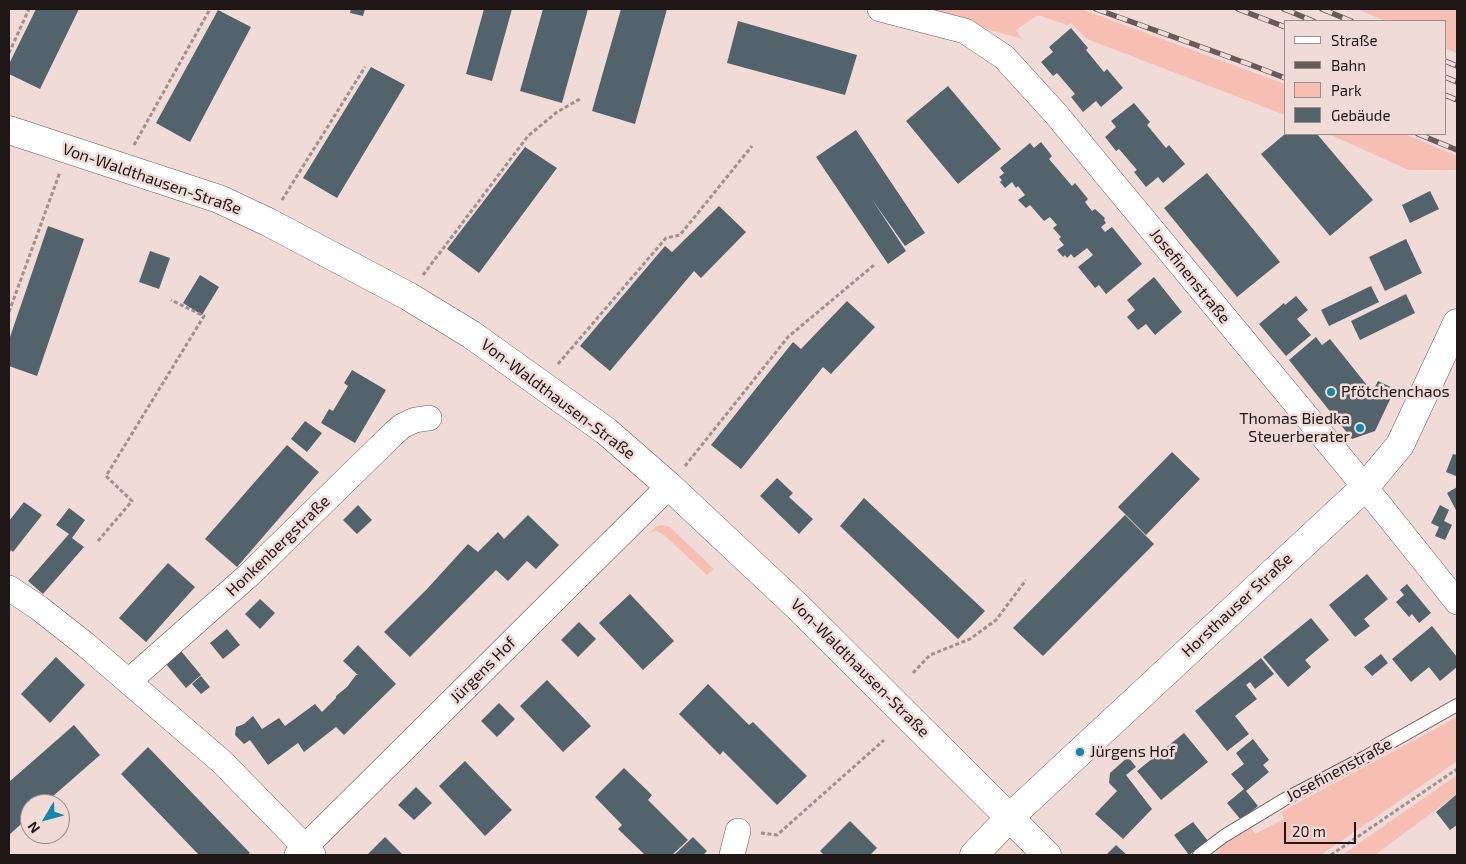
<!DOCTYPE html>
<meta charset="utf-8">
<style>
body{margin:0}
#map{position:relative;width:1466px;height:864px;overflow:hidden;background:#f0dbd7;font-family:"Exo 2",sans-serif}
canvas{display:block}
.frame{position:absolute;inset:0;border:10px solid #1e1716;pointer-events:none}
.legend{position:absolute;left:1284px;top:20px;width:162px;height:115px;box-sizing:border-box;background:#f0dbd7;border:1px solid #9c8d8a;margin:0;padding:6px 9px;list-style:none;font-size:15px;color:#1e1716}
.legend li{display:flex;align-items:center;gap:10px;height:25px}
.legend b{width:25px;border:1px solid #9c8d8a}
.north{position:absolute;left:20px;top:794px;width:50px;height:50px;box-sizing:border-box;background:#f0dbd7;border:1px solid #9c8d8a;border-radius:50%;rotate:233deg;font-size:14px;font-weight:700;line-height:20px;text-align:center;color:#1e1716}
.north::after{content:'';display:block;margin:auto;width:18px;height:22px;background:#1386ab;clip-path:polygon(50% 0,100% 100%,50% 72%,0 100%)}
.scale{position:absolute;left:1284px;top:822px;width:72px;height:22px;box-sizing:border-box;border:2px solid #1e1716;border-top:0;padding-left:6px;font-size:15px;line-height:18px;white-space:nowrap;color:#1e1716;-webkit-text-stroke:4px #f0dbd7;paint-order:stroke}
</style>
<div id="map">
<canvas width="1466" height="864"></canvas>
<div class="frame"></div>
<ul class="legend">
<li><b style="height:6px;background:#fff"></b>Straße</li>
<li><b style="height:6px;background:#675b59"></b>Bahn</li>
<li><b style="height:14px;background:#f7bfb4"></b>Park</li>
<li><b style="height:14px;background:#52636b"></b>Gebäude</li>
</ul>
<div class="north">N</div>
<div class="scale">20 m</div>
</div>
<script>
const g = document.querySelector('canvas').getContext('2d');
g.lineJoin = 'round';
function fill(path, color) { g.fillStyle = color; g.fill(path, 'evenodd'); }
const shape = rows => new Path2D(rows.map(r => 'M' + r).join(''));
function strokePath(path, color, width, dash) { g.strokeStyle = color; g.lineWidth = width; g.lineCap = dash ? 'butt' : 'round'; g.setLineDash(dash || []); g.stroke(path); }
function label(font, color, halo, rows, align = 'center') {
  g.font = font + ' "Exo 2",sans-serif'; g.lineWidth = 5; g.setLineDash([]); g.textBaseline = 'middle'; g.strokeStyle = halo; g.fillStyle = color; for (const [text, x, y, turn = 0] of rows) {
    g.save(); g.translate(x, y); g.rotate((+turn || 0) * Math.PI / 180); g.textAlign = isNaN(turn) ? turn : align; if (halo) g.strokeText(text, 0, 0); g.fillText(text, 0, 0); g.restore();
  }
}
fill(shape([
 [918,9,1080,9,1285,84,1285,115,1087,39,1071,23,1067,25,1038,15,1016,30,1022,39],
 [1357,9,1457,9,1457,53,1445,48,1445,21,1385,21],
 [1329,134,1405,134,1457,156,1457,170,1408,170],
 [662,525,670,527,714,569,707,575,664,535,657,531,649,533,657,526],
 [1457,717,1457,761,1321,855,1218,855,1216,852,1231,839,1251,827,1255,834,1284,819,1281,812],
 [1457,775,1457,794,1375,855,1342,855]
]), '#f7bfb4');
fill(shape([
 [36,9,79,9,40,89,9,74,9,64],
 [351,9,365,9,363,16,350,13],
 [484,9,512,9,492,81,466,74],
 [543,9,588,9,562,103,520,91],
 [621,9,667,9,635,124,592,111],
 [218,10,251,27,190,142,156,123],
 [738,21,857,55,845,95,727,63],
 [1071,28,1088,48,1086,50,1104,72,1107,69,1123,88,1101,107,1096,101,1083,112,1071,97,1075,94,1057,73,1053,76,1041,62,1053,52,1049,47],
 [371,67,405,85,337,198,303,178],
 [948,86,1001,149,958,184,906,121],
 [1134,103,1150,122,1147,125,1166,148,1169,145,1185,164,1163,183,1158,177,1146,187,1134,172,1137,170,1119,149,1116,151,1105,137,1116,127,1111,121],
 [856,130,925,233,905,246,871,198,906,251,888,264,816,157],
 [1285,134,1317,134,1373,200,1330,236,1261,154],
 [1041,142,1052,156,1049,159,1072,186,1075,183,1088,199,1085,202,1092,211,1095,209,1105,218,1104,220,1106,223,1101,227,1105,232,1112,227,1142,264,1106,294,1099,285,1095,288,1078,267,1093,255,1087,248,1074,258,1071,254,1067,258,1065,255,1063,257,1057,250,1064,245,1059,239,1061,237,1053,228,1057,225,1050,217,1044,221,1030,205,1026,208,1018,200,1025,195,1018,186,1016,188,1012,182,1005,188,1000,182,1002,180,999,177,1004,173,1000,168,1030,143,1034,148],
 [525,147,557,168,479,273,447,249],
 [1207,173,1280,262,1237,297,1164,208],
 [1430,191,1439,209,1410,223,1402,205],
 [719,206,746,232,701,278,694,271,610,371,580,346,665,246,672,252],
 [48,226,84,239,37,376,9,366,9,340],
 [1406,239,1422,273,1385,291,1369,257],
 [150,251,170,258,159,289,139,282],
 [200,275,219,287,202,315,183,303],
 [1154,277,1182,312,1155,335,1146,324,1138,330,1127,317,1135,310,1127,300],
 [1371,286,1379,302,1329,326,1321,310],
 [1406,294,1415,313,1360,340,1351,321],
 [1296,296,1308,310,1297,319,1311,335,1286,356,1259,324,1284,303,1285,305],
 [847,301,875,327,831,374,823,367,741,469,711,445,793,342,801,349],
 [1316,337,1322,345,1330,339,1374,394,1378,391,1375,387,1378,381,1395,389,1375,431,1352,439,1289,360],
 [352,370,386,390,355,443,321,423,329,409,333,411,348,386,344,383],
 [305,421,322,433,307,452,291,439],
 [287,445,319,472,237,567,205,539],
 [1172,452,1200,479,1146,535,1118,507],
 [1453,454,1457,455,1456,476,1446,472],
 [777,478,793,493,789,497,813,519,799,534,760,496],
 [1457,487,1457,512,1447,493],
 [864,498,985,611,958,639,840,526],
 [24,502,42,515,13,552,11,550,9,554,9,521],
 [358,505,372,520,357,534,343,520],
 [1440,505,1449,510,1444,521,1452,525,1445,540,1435,536,1439,527,1431,523],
 [69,508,85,520,72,538,84,547,43,594,28,581,69,534,56,525],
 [528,515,559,545,536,569,527,561,508,581,496,570,410,657,384,632,427,589,468,544,478,552,498,532,504,539],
 [1125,515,1154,544,1043,656,1013,628],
 [168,563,195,587,146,642,119,618],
 [1367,574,1388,599,1364,619,1370,626,1355,637,1329,605],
 [1407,584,1431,613,1419,623,1412,614,1409,617,1396,602,1404,595,1400,590],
 [630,594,674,641,643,670,599,623],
 [260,599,275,613,260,629,245,614],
 [1311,618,1329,640,1305,660,1311,667,1288,687,1263,657],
 [579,622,596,639,578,657,561,640],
 [1432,626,1457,657,1457,667,1440,681,1429,667,1411,682,1392,659],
 [227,629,240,645,223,659,210,643],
 [358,645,396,684,344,735,336,727,304,752,298,743,268,765,250,740,244,744,235,735,236,727,244,724,253,716,262,729,279,718,285,726,315,704,322,712,336,698,336,696,347,687,356,675,358,675,343,661],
 [181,651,201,675,186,688,166,664],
 [1381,654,1388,663,1372,676,1364,667],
 [56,657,85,685,50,723,21,694],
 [1261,658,1274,674,1255,689,1250,682,1246,685,1257,699,1235,716,1249,734,1227,751,1195,711],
 [201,676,210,687,201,694,192,684],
 [547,680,591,726,563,752,520,706],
 [708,684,749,725,753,722,807,776,777,805,723,751,720,755,679,714],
 [499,703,515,719,497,737,481,721],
 [74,725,100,755,44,804,30,804,30,816,9,835,9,782],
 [1184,733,1208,762,1161,800,1137,771],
 [1253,739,1269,760,1263,765,1269,772,1246,791,1258,806,1241,820,1227,803,1244,789,1231,774,1244,764,1236,753],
 [148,747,250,853,247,855,199,855,121,774],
 [1128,757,1136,767,1126,775,1152,809,1123,839,1095,814,1117,791,1109,783,1110,773],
 [465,761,512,810,485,836,439,786],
 [624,768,652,795,648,800,688,840,672,855,645,855,618,829,622,825,595,797],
 [416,787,432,803,414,820,398,805],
 [1457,794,1457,825,1450,830,1436,812],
 [850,821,877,848,870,855,824,855,820,851],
 [1193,822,1208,841,1189,855,1174,835],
 [385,837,403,855,367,855],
 [693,837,707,851,703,855,674,855],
 [1116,845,1127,855,1106,855]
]), '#52636b');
const service = shape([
 [1199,855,1224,836,1285,799,1365,757,1457,705]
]);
const minor = shape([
 [880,9,965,31,1004,57,1056,114,1365,487,1457,602],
 [9,588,39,608,86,645,222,762,313,855],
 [129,681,250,574,392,435,402,426,415,420,429,418],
 [297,855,669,486],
 [732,855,738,831]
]);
const tertiary = shape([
 [9,130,219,199,268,222,408,296,472,335,606,431,669,486,797,606,1047,855]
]);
const secondary = shape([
 [974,855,1010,817,1365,487,1400,445,1457,323]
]);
strokePath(service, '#6c5a57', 14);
strokePath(minor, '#6c5a57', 26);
strokePath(tertiary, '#6c5a57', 29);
strokePath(secondary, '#6c5a57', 29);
strokePath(shape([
 [9,53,29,9],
 [134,145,210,9],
 [282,200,365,67],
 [423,275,528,136,557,112,580,99],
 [9,312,60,172],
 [558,364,666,238,680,235,752,146],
 [685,466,788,337,874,265],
 [98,541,132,501,106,476,204,316,171,300],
 [913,673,930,655,970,639,996,620,1026,580],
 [761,833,777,835,884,740],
 [1331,855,1457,769]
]), '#9f908d', 3, [4, 2.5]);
strokePath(service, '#fff', 12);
strokePath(minor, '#fff', 25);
strokePath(tertiary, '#fff', 28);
strokePath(secondary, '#fff', 28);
const rail = shape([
 [1096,9,1254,66,1285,78],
 [1238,9,1285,27],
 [1284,9,1313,21],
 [1322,9,1351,21],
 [1445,61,1457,66],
 [1445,77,1457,82],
 [1445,95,1457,100],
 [1418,134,1457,150]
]);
strokePath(rail, '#675b59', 5.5);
strokePath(rail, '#f0dbd7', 4, [11]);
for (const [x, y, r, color] of [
 [1331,392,5,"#1386ab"],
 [1360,428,5,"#1386ab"],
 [1080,752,5,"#1386ab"]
]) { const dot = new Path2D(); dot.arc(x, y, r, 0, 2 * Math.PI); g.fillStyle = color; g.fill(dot); strokePath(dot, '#f0dbd7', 2); }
label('16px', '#1e1716', '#f0dbd7', [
 ["Von-Waldthausen-Straße",152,179,19],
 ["Josefinenstraße",1190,276,51],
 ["Von-Waldthausen-Straße",558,399,37],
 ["Honkenbergstraße",278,546,-44],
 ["Horsthauser Straße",1237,605,-43],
 ["Von-Waldthausen-Straße",860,668,45],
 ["Jürgens Hof",483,670,-45],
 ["Josefinenstraße",1339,770,-28]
]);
label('16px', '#1e1716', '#f0dbd7', [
 ["Pfötchenchaos",1341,392],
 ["Thomas Biedka",1350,419,"right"],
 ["Steuerberater",1350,437,"right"],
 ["Jürgens Hof",1090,752]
], 'left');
</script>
